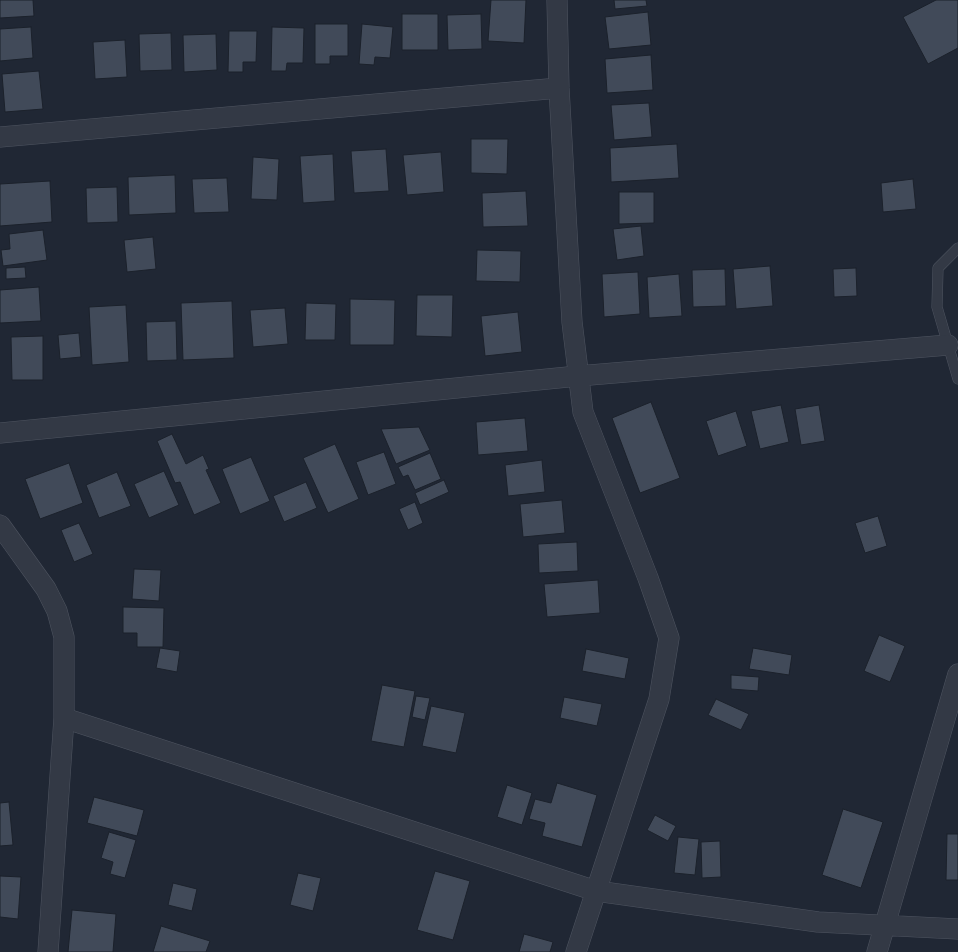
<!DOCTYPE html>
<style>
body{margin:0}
canvas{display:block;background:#202734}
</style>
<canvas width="958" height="952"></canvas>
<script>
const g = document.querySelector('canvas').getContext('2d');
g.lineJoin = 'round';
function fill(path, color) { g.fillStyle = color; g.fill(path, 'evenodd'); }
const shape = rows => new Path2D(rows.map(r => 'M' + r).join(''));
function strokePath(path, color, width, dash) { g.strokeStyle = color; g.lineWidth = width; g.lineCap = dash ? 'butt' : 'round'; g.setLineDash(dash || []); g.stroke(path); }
const building = shape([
 [0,0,33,0,34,16,0,18,0,0],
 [491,0,526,0,524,43,488,41,491,0],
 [614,0,646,0,647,6,615,9,614,0],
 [936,0,958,0,958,48,928,64,903,17,936,0],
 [648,12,651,45,609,49,605,17,648,12],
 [402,14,438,14,438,50,402,50,402,14],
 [481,14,482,49,448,50,447,15,481,14],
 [315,24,348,24,348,56,330,56,330,64,315,64,315,24],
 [362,24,393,27,390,58,375,57,374,65,359,64,362,24],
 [31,27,33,58,0,61,0,29,31,27],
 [272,27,304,28,303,63,287,63,286,71,271,71,272,27],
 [229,31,257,31,256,62,243,62,243,72,228,72,229,31],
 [171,33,172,70,140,71,139,34,171,33],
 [216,34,217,70,184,72,183,35,216,34],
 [125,40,127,77,95,79,93,42,125,40],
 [651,55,653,90,607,93,605,59,651,55],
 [39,71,43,109,5,112,2,74,39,71],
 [649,103,652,137,614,140,611,105,649,103],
 [471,139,508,139,507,174,471,173,471,139],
 [677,144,679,178,611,182,610,148,677,144],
 [386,149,389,191,354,193,351,151,386,149],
 [441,152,444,192,407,195,403,155,441,152],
 [333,154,335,201,303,203,300,156,333,154],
 [253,157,279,159,277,200,251,199,253,157],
 [175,175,176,213,129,215,128,177,175,175],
 [227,178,229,212,194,213,192,179,227,178],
 [913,179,916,209,883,212,881,183,913,179],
 [50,181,52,222,0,226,0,184,50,181],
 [117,187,118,222,87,223,86,188,117,187],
 [526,191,528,226,483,227,482,193,526,191],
 [619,192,654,192,654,223,619,224,619,192],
 [641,226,644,256,617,260,613,229,641,226],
 [43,230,47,260,3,266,1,250,10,249,9,234,43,230],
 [153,237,156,269,127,272,124,240,153,237],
 [477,250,521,251,520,282,476,281,477,250],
 [770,266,773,306,736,309,733,269,770,266],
 [25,267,26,278,6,279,6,268,25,267],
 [856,268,857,296,834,297,833,269,856,268],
 [725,269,726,306,693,307,692,270,725,269],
 [638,272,640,314,604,317,602,274,638,272],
 [679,274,682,316,649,318,647,277,679,274],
 [39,287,41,321,0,323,0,290,39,287],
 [417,295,453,295,452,337,416,336,417,295],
 [350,299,395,300,394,345,350,345,350,299],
 [232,301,234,358,183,360,181,303,232,301],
 [306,303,336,304,335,340,305,340,306,303],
 [126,305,129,362,92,365,89,307,126,305],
 [285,308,288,344,253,347,250,310,285,308],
 [518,312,522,352,485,356,481,316,518,312],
 [176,321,177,360,147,361,146,322,176,321],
 [79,333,81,357,60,359,58,335,79,333],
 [43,336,43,380,12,380,11,337,43,336],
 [651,402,680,478,640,493,612,418,651,402],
 [781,405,789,442,760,449,751,411,781,405],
 [819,405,825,441,801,445,795,409,819,405],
 [736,411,747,446,718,456,706,421,736,411],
 [525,418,528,451,478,455,476,422,525,418],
 [419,427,430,450,396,464,381,429,419,427],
 [172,434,186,464,203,455,209,469,206,470,221,503,194,515,180,482,175,483,157,441,172,434],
 [335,444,359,499,328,513,303,458,335,444],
 [384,452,396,484,368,495,356,462,384,452],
 [430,453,441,479,415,490,408,475,403,477,398,467,430,453],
 [251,457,270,501,240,514,222,469,251,457],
 [542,460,545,492,508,496,505,465,542,460],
 [69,463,83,503,40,519,25,479,69,463],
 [164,471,179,505,149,518,134,484,164,471],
 [117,472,131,506,99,518,86,485,117,472],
 [444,480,449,492,420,505,415,493,444,480],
 [306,482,317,508,284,522,273,496,306,482],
 [562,500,565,533,523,537,520,504,562,500],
 [415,502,423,523,408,530,399,509,415,502],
 [878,516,887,546,865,553,855,523,878,516],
 [79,523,93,554,74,562,61,530,79,523],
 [577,542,578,571,539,573,538,544,577,542],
 [134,569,161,570,159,601,132,599,134,569],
 [598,580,600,613,547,617,544,584,598,580],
 [123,607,164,608,163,647,137,647,137,633,123,633,123,607],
 [879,635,905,646,890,682,864,671,879,635],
 [160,648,180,651,177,672,156,668,160,648],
 [753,648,792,655,789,675,749,669,753,648],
 [586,649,629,658,625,679,582,671,586,649],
 [731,675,759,677,758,691,731,689,731,675],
 [382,685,415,691,404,747,371,741,382,685],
 [416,696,430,698,425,720,412,717,416,696],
 [564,697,602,704,597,726,560,718,564,697],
 [716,699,749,714,741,730,708,715,716,699],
 [431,706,465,713,456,753,422,746,431,706],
 [557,783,597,795,582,847,542,836,545,823,529,819,535,799,551,803,557,783],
 [507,785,532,793,522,825,497,817,507,785],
 [94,797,144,810,137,836,87,823,94,797],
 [9,802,13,845,0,846,0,803,9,802],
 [843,809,883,822,861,888,822,875,843,809],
 [655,815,676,826,668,841,647,830,655,815],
 [109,832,136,840,125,878,110,874,113,862,101,858,109,832],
 [947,834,958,834,958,880,946,880,947,834],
 [678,837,699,839,695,875,674,873,678,837],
 [720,841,721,877,702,878,701,842,720,841],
 [435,871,470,881,453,940,417,930,435,871],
 [298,873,321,878,313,911,290,905,298,873],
 [0,876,21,877,18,919,0,917,0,876],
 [173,883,197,889,192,911,168,905,173,883],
 [72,910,116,914,113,952,68,952,72,910],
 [161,926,210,941,206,952,153,952,161,926],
 [524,934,553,942,550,952,519,952,524,934]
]);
fill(building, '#414a59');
strokePath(building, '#1b212b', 1);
const lane = shape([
 [958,248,938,268,937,307,958,379]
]);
const street = shape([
 [557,0,559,88,572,322,583,412,648,578,669,638,659,699,576,952],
 [0,137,559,88],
 [0,433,578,376,948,345],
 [0,525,46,589,57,611,64,637,64,718,48,952],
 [64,718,596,891,818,922,958,929],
 [877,952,958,674]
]);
strokePath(lane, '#4e5460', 11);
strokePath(street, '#4e5460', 21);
strokePath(lane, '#333945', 10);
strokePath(street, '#333945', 20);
</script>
